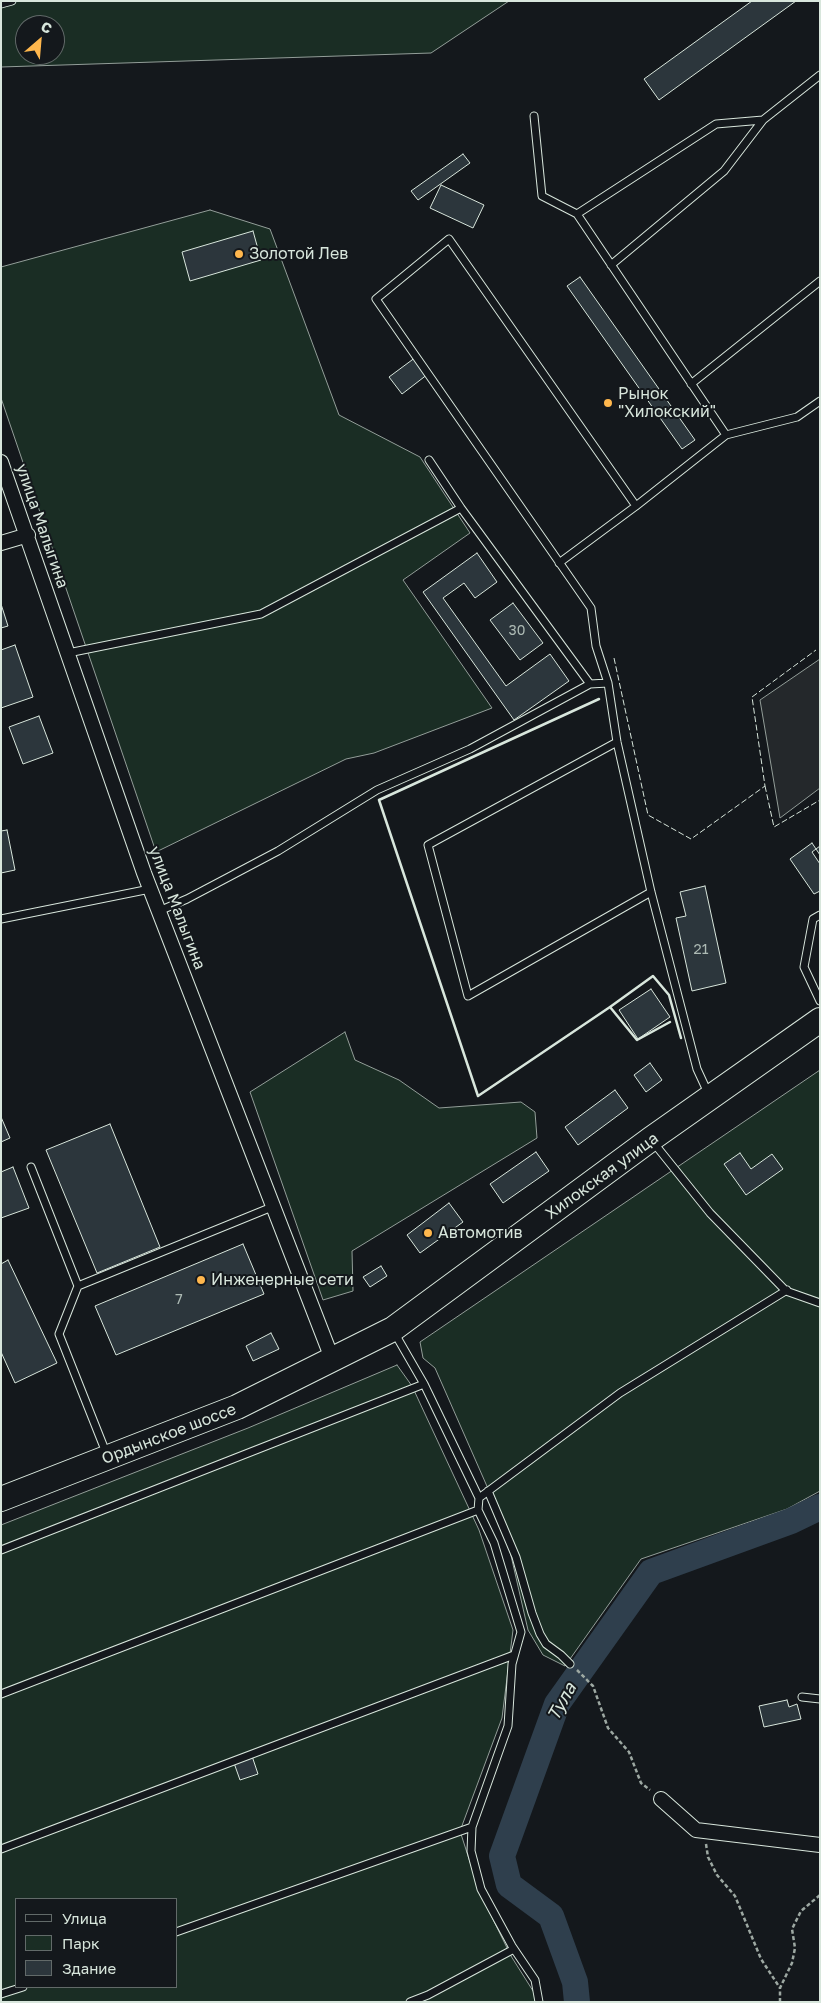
<!DOCTYPE html>
<meta charset="utf-8">
<style>
body{margin:0}
#map{position:relative;width:821px;height:2003px;overflow:hidden;background:#14181c;font-family:"Golos Text",sans-serif}
canvas{display:block}
.frame{position:absolute;inset:0;border:2px solid #d8e6dc;pointer-events:none}
.legend{position:absolute;left:15px;top:1898px;width:162px;height:90px;box-sizing:border-box;background:#14181c;border:1px solid #626a69;margin:0;padding:6px 9px;list-style:none;font-size:15px;color:#d8e6dc}
.legend li{display:flex;align-items:center;gap:10px;height:25px}
.legend b{width:25px;border:1px solid #626a69}
.north{position:absolute;left:15px;top:15px;width:50px;height:50px;box-sizing:border-box;background:#14181c;border:1px solid #626a69;border-radius:50%;rotate:27deg;font-size:14px;font-weight:700;line-height:20px;text-align:center;color:#d8e6dc}
.north::after{content:'';display:block;margin:auto;width:18px;height:22px;background:#ffb74d;clip-path:polygon(50% 0,100% 100%,50% 72%,0 100%)}
</style>
<div id="map">
<canvas width="821" height="2003"></canvas>
<div class="frame"></div>
<ul class="legend">
<li><b style="height:6px;background:#14181c"></b>Улица</li>
<li><b style="height:14px;background:#1a2d24"></b>Парк</li>
<li><b style="height:14px;background:#2c363c"></b>Здание</li>
</ul>
<div class="north">С</div>
</div>
<script>
const g = document.querySelector('canvas').getContext('2d');
g.lineJoin = 'round';
function fill(path, color) { g.fillStyle = color; g.fill(path, 'evenodd'); }
const shape = rows => new Path2D(rows.map(r => 'M' + r).join(''));
function strokePath(path, color, width, dash) { g.strokeStyle = color; g.lineWidth = width; g.lineCap = dash ? 'butt' : 'round'; g.setLineDash(dash || []); g.stroke(path); }
function label(font, color, halo, rows, align = 'center') {
  g.font = font + ' "Golos Text",sans-serif'; g.lineWidth = 4; g.setLineDash([]); g.textBaseline = 'middle'; g.strokeStyle = halo; g.fillStyle = color; for (const [text, x, y, turn = 0] of rows) {
    g.save(); g.translate(x, y); g.rotate((+turn || 0) * Math.PI / 180); g.textAlign = isNaN(turn) ? turn : align; if (halo) g.strokeText(text, 0, 0); g.fillText(text, 0, 0); g.restore();
  }
}
const green = shape([
 [1,1,509,1,431,53,1,67,1,1],
 [25,25,55,25,55,55,25,55,25,25],
 [210,210,270,229,339,415,420,457,470,533,403,580,492,708,374,753,346,759,156,852,1,398,1,267,210,210],
 [345,1032,355,1060,399,1080,439,1108,521,1102,535,1112,537,1138,352,1251,353,1291,323,1300,250,1092,345,1032],
 [820,1070,820,1491,787,1509,641,1559,565,1666,543,1655,528,1630,504,1525,435,1368,423,1358,420,1342,820,1070],
 [397,1365,412,1386,479,1530,513,1630,502,1718,460,1831,480,1893,511,1956,540,2002,1,2002,1,1525,248,1428,397,1365],
 [16,1899,176,1899,176,1987,16,1987,16,1899]
]);
fill(green, '#1a2d24');
strokePath(green, '#939e99', 1);
const parking = shape([
 [820,659,820,788,780,818,760,700,820,659]
]);
fill(parking, '#24282b');
strokePath(parking, '#939e99', 1);
strokePath(shape([
 [577,2002,575,1982,551,1916,509,1885,502,1856,557,1704,651,1572,791,1521,820,1507]
]), '#2f3f4d', 26);
const building = shape([
 [752,1,796,1,659,100,644,79,752,1],
 [463,154,470,163,418,200,411,191,463,154],
 [441,185,484,205,473,228,430,208,441,185],
 [253,231,261,260,190,281,182,252,253,231],
 [580,277,695,440,682,449,567,286,580,277],
 [416,357,428,374,402,394,389,377,416,357],
 [477,553,497,582,475,598,464,583,443,598,506,686,550,654,569,681,514,720,423,592,477,553],
 [513,603,543,643,520,660,490,620,513,603],
 [1,604,8,626,1,628,1,604],
 [15,645,33,697,1,708,1,650,15,645],
 [39,716,53,753,23,764,9,727,39,716],
 [7,830,15,870,1,873,1,831,7,830],
 [812,843,820,855,820,891,814,894,790,859,812,843],
 [820,846,820,864,812,852,820,846],
 [705,886,726,983,692,991,676,918,686,916,680,892,705,886],
 [651,989,670,1017,638,1039,619,1010,651,989],
 [650,1063,662,1080,646,1092,634,1075,650,1063],
 [615,1090,628,1108,578,1145,565,1127,615,1090],
 [1,1117,10,1138,1,1142,1,1117],
 [110,1124,160,1247,97,1273,46,1150,110,1124],
 [536,1152,549,1171,503,1203,490,1184,536,1152],
 [740,1153,751,1169,772,1154,783,1169,746,1195,724,1164,740,1153],
 [13,1167,29,1208,1,1218,1,1172,13,1167],
 [449,1203,463,1222,420,1253,407,1235,449,1203],
 [243,1244,264,1294,116,1355,95,1306,243,1244],
 [8,1260,57,1363,15,1383,1,1352,1,1264,8,1260],
 [381,1266,387,1276,370,1287,363,1277,381,1266],
 [271,1333,279,1349,253,1361,246,1346,271,1333],
 [787,1700,789,1707,797,1704,801,1719,764,1727,759,1706,787,1700],
 [252,1756,258,1774,240,1780,234,1763,252,1756]
]);
fill(building, '#2c363c');
strokePath(building, '#d8e6dc', 1);
const lane = shape([
 [1,4,12,1],
 [534,116,542,196,577,214,726,435],
 [577,214,716,124,763,120],
 [611,265,724,171,763,120,820,75],
 [691,384,820,281],
 [429,460,461,508,590,684,608,683],
 [636,506,449,239,376,299,591,608,596,646,608,683,617,742,651,892,697,1069,709,1095],
 [559,563,636,506,726,435,797,417,820,401],
 [68,653,261,614,461,508],
 [617,742,428,845,468,996,651,892],
 [159,911,187,899,278,851,377,790,470,749,590,684],
 [820,915,813,919,804,967,820,1001],
 [1,919,150,889],
 [653,1142,710,1213,786,1291,820,1303],
 [31,1167,78,1286,59,1334,107,1455],
 [78,1286,272,1207],
 [394,1332,424,1384,479,1498,478,1510,494,1543,521,1632,512,1664,508,1726,472,1827,471,1851,481,1889,512,1946,535,1980,539,2002],
 [488,1491,516,1557,532,1613,540,1634,546,1644,561,1655,570,1664],
 [479,1498,620,1393,787,1290],
 [1,1550,424,1384],
 [1,1694,478,1510],
 [802,1697,820,1699],
 [1,1849,514,1655],
 [176,1932,472,1827],
 [1,1994,23,1987],
 [410,2002,428,1995,514,1949]
]);
const street = shape([
 [1,462,144,873,333,1361],
 [1,543,28,535],
 [661,1799,696,1830,820,1845]
]);
const highway = shape([
 [1,1499,237,1407,393,1329,651,1139,820,1020]
]);
strokePath(lane, '#d8e6dc', 9);
strokePath(street, '#d8e6dc', 16);
strokePath(highway, '#d8e6dc', 26);
strokePath(shape([
 [577,1670,593,1686,608,1728,629,1752,641,1783,650,1790],
 [706,1844,708,1857,717,1875,735,1896,761,1959,780,1988],
 [780,2002,780,1988,792,1963,795,1948,792,1929,801,1911,820,1895]
]), '#9da8a2', 2.5, [4, 2.5]);
strokePath(lane, '#14181c', 7);
strokePath(street, '#14181c', 14);
strokePath(highway, '#14181c', 24);
strokePath(shape([
 [614,658,648,815,691,839,765,786,752,697,816,650],
 [765,786,774,827,820,800]
]), '#d8e6dc', 1, [6, 2.5]);
strokePath(shape([
 [599,699,379,800,478,1096,610,1007],
 [670,1022,637,1040,610,1007,653,976,669,995,681,1038]
]), '#d8e6dc', 2.5);
for (const [x, y, r, color] of [
 [239,254,5,"#ffb74d"],
 [608,403,5,"#ffb74d"],
 [428,1233,5,"#ffb74d"],
 [201,1280,5,"#ffb74d"]
]) { const dot = new Path2D(); dot.arc(x, y, r, 0, 2 * Math.PI); g.fillStyle = color; g.fill(dot); strokePath(dot, '#14181c', 2); }
label('14px', '#adbab4', null, [
 ["30",517,631],
 ["21",701,950],
 ["7",179,1300]
]);
label('16px', '#d8e6dc', '#14181c', [
 ["Золотой Лев",249,254],
 ["Рынок",618,394],
 ["\"Хилокский\"",618,412],
 ["Автомотив",438,1233],
 ["Инженерные сети",211,1280]
], 'left');
label('16px', '#d8e6dc', '#14181c', [
 ["улица Малыгина",42,526,71],
 ["улица Малыгина",177,908,69],
 ["Хилокская улица",602,1176,-36],
 ["Ордынское шоссе",169,1434,-21]
]);
label('italic 18px', '#d8e6dc', '#14181c', [
 ["Тула",562,1702,-61]
]);
</script>
